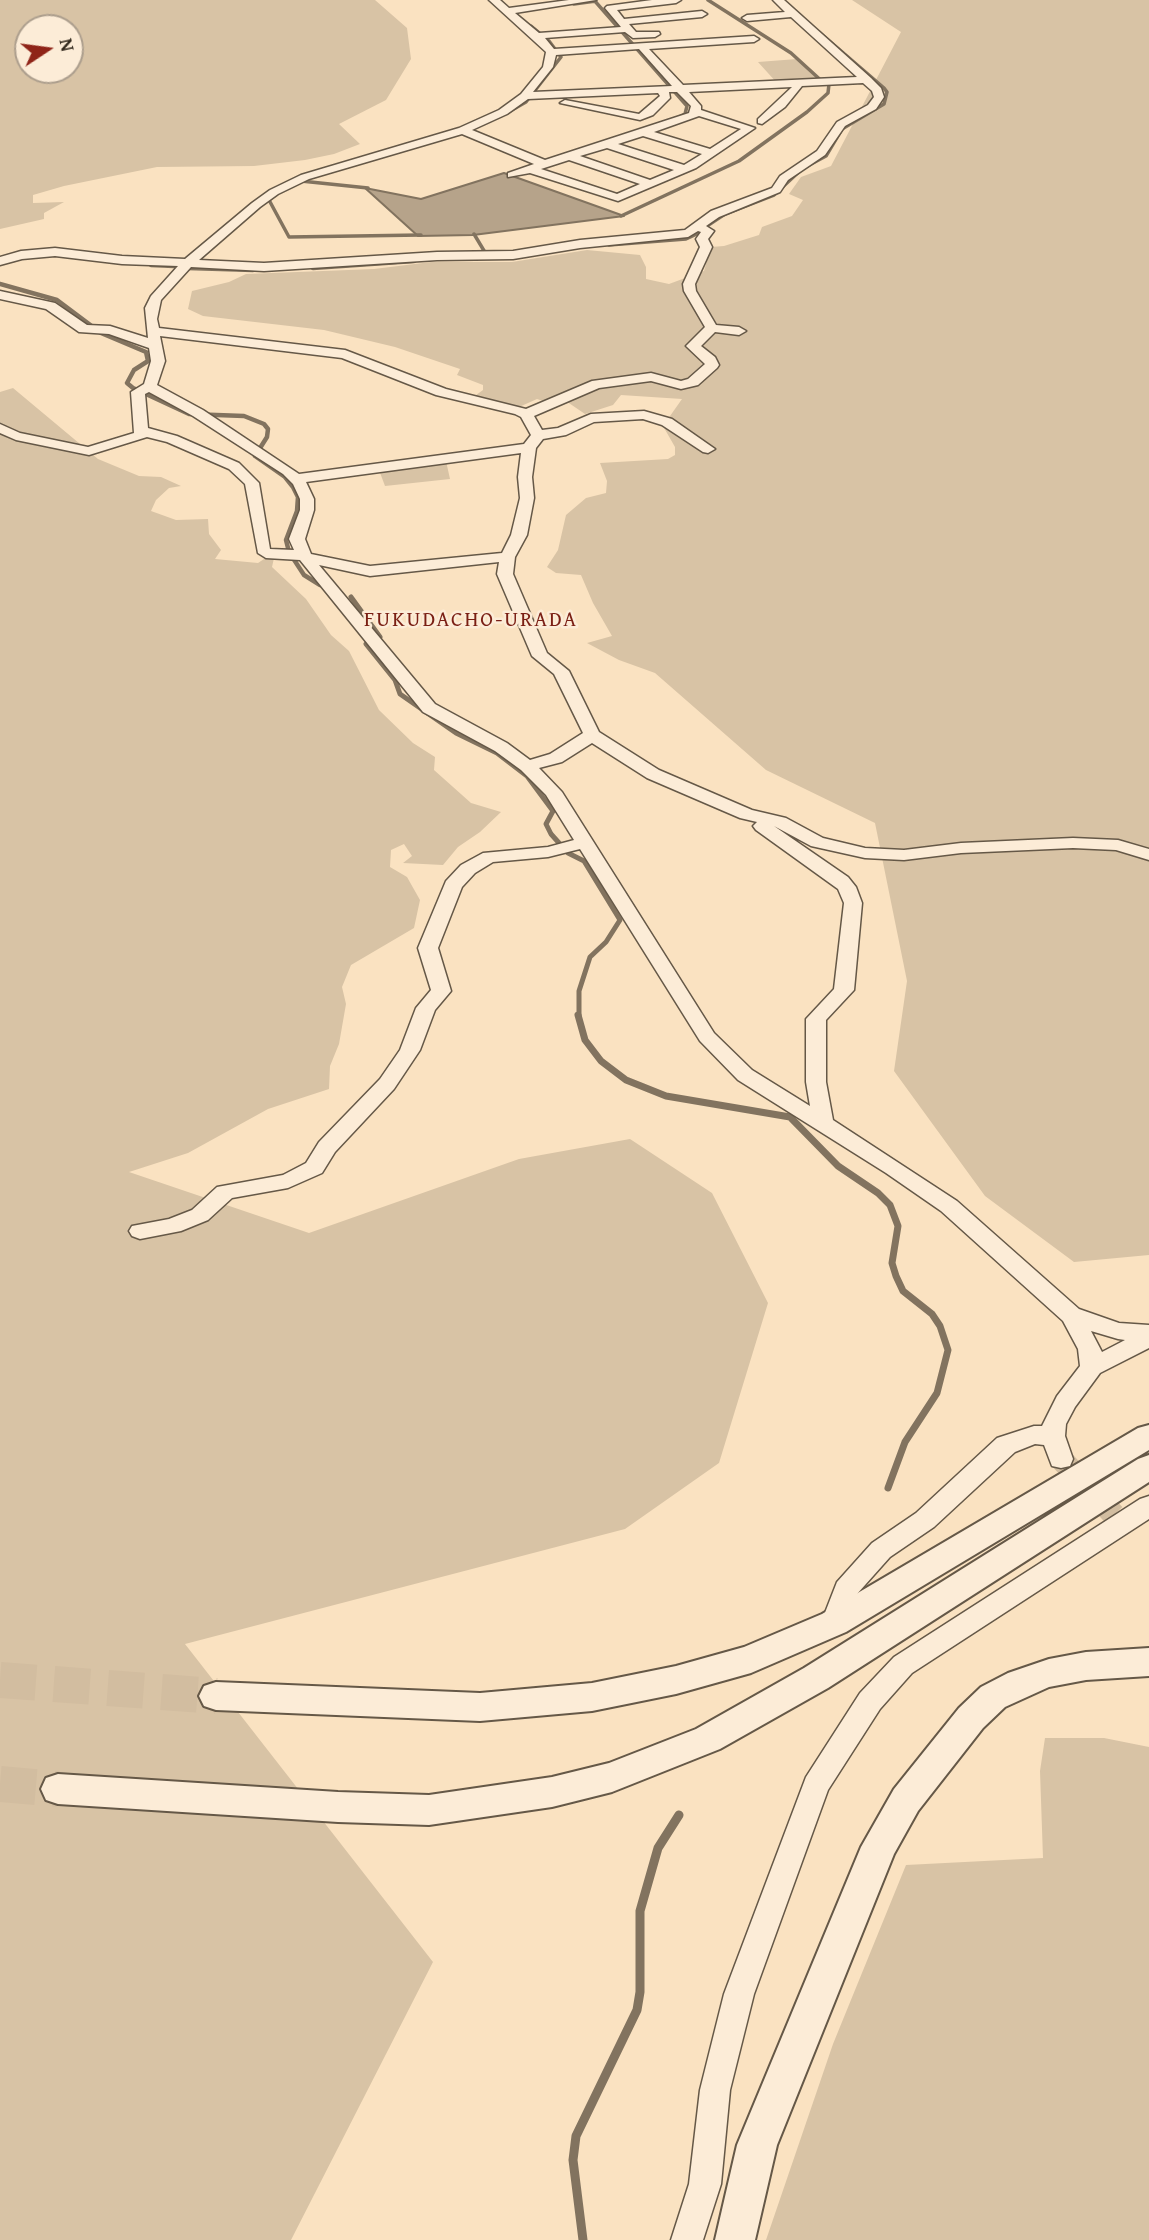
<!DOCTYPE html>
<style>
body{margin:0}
#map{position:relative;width:1149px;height:2240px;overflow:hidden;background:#fae2c1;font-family:"Gentium Book Plus",serif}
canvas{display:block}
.north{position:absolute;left:14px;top:14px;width:70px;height:70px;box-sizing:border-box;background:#fcecd7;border:2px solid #ac9e8d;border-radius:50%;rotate:77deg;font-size:19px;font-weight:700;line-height:28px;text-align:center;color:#332a1e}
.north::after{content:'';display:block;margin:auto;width:24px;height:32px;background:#8f2418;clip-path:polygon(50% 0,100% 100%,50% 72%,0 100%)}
</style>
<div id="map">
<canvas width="1149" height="2240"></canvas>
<div class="north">N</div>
</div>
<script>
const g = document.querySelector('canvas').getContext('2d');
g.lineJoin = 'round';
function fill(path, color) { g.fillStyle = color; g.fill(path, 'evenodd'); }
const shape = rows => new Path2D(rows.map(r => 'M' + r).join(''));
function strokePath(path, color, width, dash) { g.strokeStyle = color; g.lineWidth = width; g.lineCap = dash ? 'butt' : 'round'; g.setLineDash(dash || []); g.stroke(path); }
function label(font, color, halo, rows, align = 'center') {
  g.font = font + ' "Gentium Book Plus",serif'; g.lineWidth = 5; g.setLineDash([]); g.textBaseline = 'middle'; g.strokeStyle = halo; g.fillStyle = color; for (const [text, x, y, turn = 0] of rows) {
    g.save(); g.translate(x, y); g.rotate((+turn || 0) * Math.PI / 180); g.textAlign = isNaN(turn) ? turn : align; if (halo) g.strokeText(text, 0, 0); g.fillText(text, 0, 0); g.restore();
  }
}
fill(shape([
 [0,0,375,0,407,28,411,59,386,100,339,124,360,144,334,154,305,160,254,166,157,167,64,186,33,195,33,203,64,202,44,213,44,219,0,229],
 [28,28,70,28,70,70,28,70],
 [852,0,1149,0,1149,1255,1074,1262,985,1196,894,1071,907,981,875,823,766,770,655,673,619,660,587,643,612,636,593,603,581,575,556,573,547,567,558,550,566,515,586,498,606,493,607,481,600,463,668,459,675,455,675,447,663,426,682,399,621,395,613,405,585,414,560,397,546,402,537,399,519,407,472,398,483,390,483,385,457,375,460,369,395,347,324,330,203,316,188,309,192,291,229,282,246,274,374,269,431,262,512,262,587,250,640,255,646,267,646,279,669,284,704,271,711,247,724,246,759,235,762,227,792,216,803,200,789,194,801,177,831,166,901,32],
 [797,59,821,81,777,83,758,62],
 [13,388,98,459,139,476,161,477,181,486,169,488,156,500,151,511,176,520,208,519,209,534,221,550,215,559,258,563,267,557,274,558,272,567,306,599,331,635,349,651,379,710,413,743,435,757,434,770,471,803,501,812,480,832,458,847,443,865,403,863,412,856,404,844,391,850,390,867,407,877,420,900,414,928,351,965,342,987,346,1004,339,1044,330,1066,329,1089,268,1109,188,1153,129,1172,309,1233,519,1159,630,1139,712,1193,768,1303,719,1463,625,1529,185,1644,433,1962,291,2240,0,2240,0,392],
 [446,461,450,479,385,486,379,470],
 [1045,1738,1104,1738,1149,1747,1149,2240,766,2240,833,2044,906,1865,1043,1858,1040,1771]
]), '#d8c3a5');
const water = shape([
 [504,173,624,216,473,235,418,236,365,188,421,199,504,173]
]);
fill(water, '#b6a38a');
strokePath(water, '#82735f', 2);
strokePath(shape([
 [594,0,687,106,685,114,675,119],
 [574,4,596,1],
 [505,114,526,102,561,57,549,41,531,26],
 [301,181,368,188],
 [274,196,269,200,289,237,421,235],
 [621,216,739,161,807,112,828,93,829,84,825,84,791,53,708,0],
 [707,226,725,214,774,195,802,169,826,156,842,129,884,104,887,92,884,88,819,32],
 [474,234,486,254],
 [609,245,686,239,699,233],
 [407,261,414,261]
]), '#82735f', 3.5);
strokePath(shape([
 [151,265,174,266],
 [188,268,253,270],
 [313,268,414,261],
 [0,284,57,300,101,333,146,352,148,361,134,370,127,383,133,388,189,414,244,416,264,424,268,429,267,437,255,456,285,477,293,487,298,497,297,511,286,540,289,552,304,575,320,585]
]), '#82735f', 4.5);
strokePath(shape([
 [351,597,380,637,366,644,395,680,400,694,456,733,497,753,527,776,553,811,546,824,551,834,568,853,584,861,620,920,606,942,590,957,579,991,579,1016]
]), '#82735f', 5);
strokePath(shape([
 [578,1015,585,1040,601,1061,626,1080,666,1096,790,1117,838,1166,878,1193,890,1205,898,1226,892,1263,896,1276,903,1291,932,1314,940,1326,948,1350,937,1393,905,1442,888,1488]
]), '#82735f', 7);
strokePath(shape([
 [583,2240,573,2160,576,2136,637,2010,640,1992,640,1911,658,1848,679,1815]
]), '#82735f', 9);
strokePath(shape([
 [1061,1459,1114,1515]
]), '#d2bda0', 23, [23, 11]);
strokePath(shape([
 [0,1680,216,1696],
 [0,1784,58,1789]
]), '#d2bda0', 36, [36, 18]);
const minor = shape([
 [489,0,500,0,509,8,569,0,596,0,515,13,539,33,621,27,605,8,607,6,652,0,681,0,676,3,617,10,624,19,702,11,707,14,702,17,629,24,636,32,659,32,660,34,655,37,633,38,625,32,545,38,554,49,754,36,759,39,754,42,649,49,683,85,857,77,791,17,747,21,742,18,747,15,785,12,773,0,784,0,871,78,881,88,884,97,876,109,845,126,825,155,788,180,780,192,719,217,706,226,714,231,708,239,712,247,695,284,696,291,716,325,739,327,746,331,739,335,715,332,701,346,715,357,719,365,717,368,698,385,681,389,651,381,599,388,534,416,542,430,558,428,591,414,644,411,672,419,715,449,708,453,703,452,662,425,643,419,594,422,566,435,543,439,536,448,532,477,534,498,527,535,515,557,513,574,547,653,569,671,599,732,659,770,752,810,786,818,823,838,865,848,904,850,961,843,1073,838,1118,840,1149,849,1149,860,1116,850,1073,848,961,853,904,860,865,858,811,846,774,826,848,877,856,887,862,903,854,990,826,1020,826,1082,833,1120,957,1201,1079,1309,1119,1323,1149,1325,1149,1348,1100,1373,1075,1407,1066,1424,1065,1436,1073,1459,1070,1466,1061,1468,1052,1466,1044,1445,1035,1444,1015,1452,934,1527,890,1557,857,1594,843,1631,834,1634,825,1631,821,1623,837,1582,872,1543,916,1513,997,1438,1034,1426,1042,1426,1057,1396,1080,1366,1078,1349,1063,1321,941,1211,886,1173,738,1080,700,1041,580,849,548,857,493,862,475,873,462,887,438,948,451,991,435,1010,420,1050,394,1089,335,1152,322,1173,288,1188,232,1198,208,1220,181,1231,140,1239,132,1236,129,1231,132,1226,169,1219,192,1210,217,1187,283,1175,306,1163,319,1142,380,1079,400,1050,416,1008,431,990,418,948,446,881,461,865,483,853,548,847,574,840,546,795,521,770,495,751,423,712,300,560,266,558,258,553,245,484,229,469,167,442,147,437,89,455,16,440,0,433,0,424,20,433,88,447,134,433,131,392,144,384,151,361,149,348,109,334,79,332,46,309,0,299,0,291,55,303,87,325,110,326,148,338,145,308,151,296,178,266,122,264,55,256,22,259,0,265,0,257,21,251,55,248,122,256,185,259,252,203,270,190,301,175,459,128,499,110,521,94,543,67,546,52,489,0],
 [639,49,672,86,533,92,553,67,556,55,639,49],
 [863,83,872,91,874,97,868,105,837,122,817,151,780,176,772,188,711,211,685,230,580,240,513,251,437,252,264,263,199,260,260,207,278,194,309,179,462,134,534,164,508,173,508,177,530,173,618,201,696,168,755,128,701,110,701,106,689,92,792,87,758,119,758,123,762,124,785,107,802,86,863,83],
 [669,92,677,92,691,106,689,113,545,160,472,130,507,114,528,99,658,93,660,96,639,114,565,100,560,103,640,120,653,115,670,98,669,92],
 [699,116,741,129,710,149,654,132,699,116],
 [643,136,702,154,684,165,618,144,643,136],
 [607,148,674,170,650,180,580,156,607,148],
 [569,160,640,184,617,194,541,169,569,160],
 [698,231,701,232,696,239,700,247,683,284,684,291,705,327,686,346,705,364,688,379,681,381,651,373,592,381,526,409,446,389,345,350,159,328,157,319,161,300,191,267,264,271,437,260,513,259,580,248,688,237,698,231],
 [160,336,342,358,436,395,515,414,521,417,531,435,524,444,299,474,203,410,157,385,165,361,160,336],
 [149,392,193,416,283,474,293,484,300,499,300,510,289,539,294,550,270,549,259,483,239,463,177,436,148,428,145,394,149,392],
 [521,453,518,477,520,498,511,535,502,553,370,566,311,554,305,539,314,510,314,499,306,482,521,453],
 [499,562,497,574,532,656,554,674,583,733,550,754,530,760,507,743,435,704,319,565,370,576,499,562],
 [592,743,647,778,740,818,757,822,753,826,756,830,838,889,844,903,834,989,806,1019,806,1082,810,1106,752,1070,714,1033,562,792,539,768,562,762,592,743],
 [1091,1331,1118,1339,1125,1340,1102,1352,1091,1331],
 [1149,1496,1149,1519,912,1673,880,1709,828,1790,754,1994,730,2090,721,2184,703,2240,671,2240,689,2184,700,2090,724,1994,806,1777,860,1693,894,1657,1140,1499,1149,1496]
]);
const tertiary = shape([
 [1149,1425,1149,1450,846,1632,751,1673,676,1694,592,1711,480,1721,216,1710,204,1706,199,1696,204,1686,216,1682,480,1693,592,1683,676,1666,744,1647,822,1614,1138,1428,1149,1425],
 [1149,1455,1149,1482,828,1688,720,1749,612,1792,552,1807,429,1825,338,1822,58,1804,46,1800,41,1789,46,1778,58,1774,338,1792,429,1795,552,1777,609,1763,696,1729,804,1668,1138,1459,1149,1455],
 [1149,1648,1149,1676,1086,1680,1049,1687,1005,1707,983,1728,918,1811,894,1854,777,2145,755,2240,715,2240,737,2145,861,1847,894,1789,959,1708,981,1687,1008,1673,1049,1659,1086,1652,1149,1648]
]);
strokePath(minor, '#655847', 3);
strokePath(tertiary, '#655847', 4);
fill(minor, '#fcecd7');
fill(tertiary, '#fcecd7');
g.letterSpacing = '2px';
label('21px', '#7a1f14', '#fcecd7', [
 ["FUKUDACHO-URADA",471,621]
]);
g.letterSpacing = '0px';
</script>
